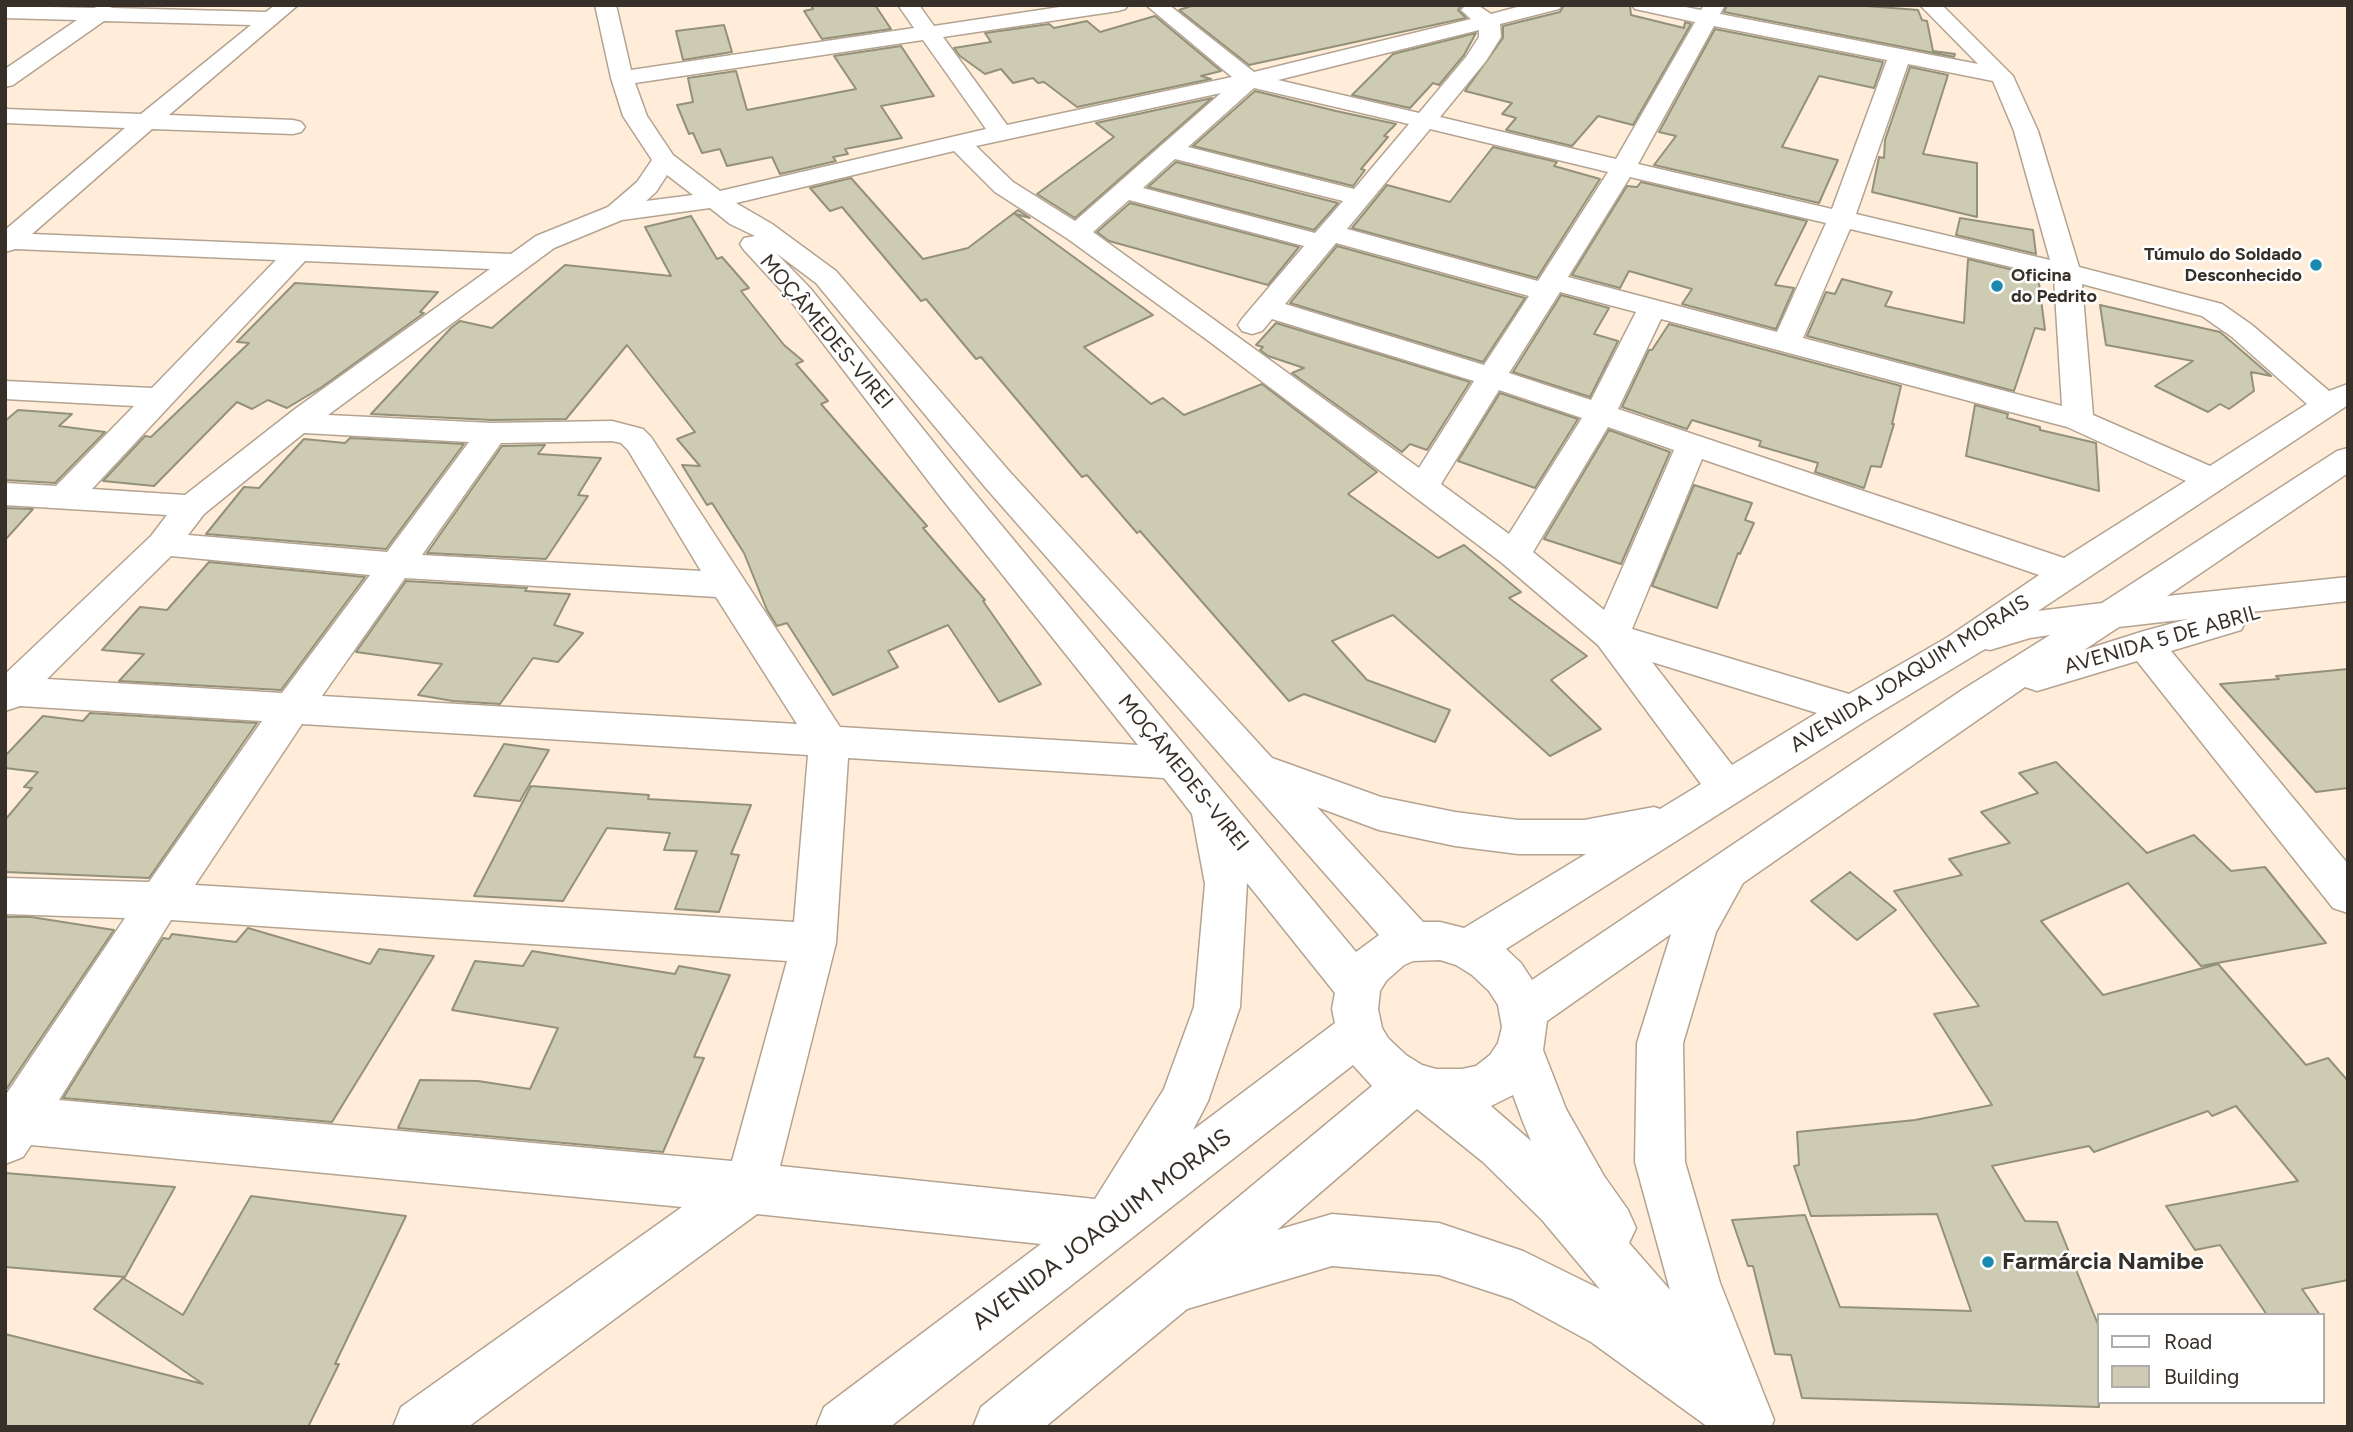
<!DOCTYPE html>
<meta charset="utf-8">
<style>
body{margin:0}
#map{position:relative;width:2353px;height:1432px;overflow:hidden;background:#ffedd9;font-family:Figtree,sans-serif}
canvas{display:block}
.frame{position:absolute;inset:0;border:7px solid #363028;pointer-events:none}
.legend{position:absolute;left:2097px;top:1313px;width:228px;height:91px;box-sizing:border-box;background:#fff;border:2px solid #afaca9;margin:0;padding:9px 12px;list-style:none;font-size:21px;color:#363028}
.legend li{display:flex;align-items:center;gap:14px;height:35px}
.legend b{width:35px;border:2px solid #afaca9}
</style>
<div id="map">
<canvas width="2353" height="1432"></canvas>
<div class="frame"></div>
<ul class="legend">
<li><b style="height:9px;background:#fff"></b>Road</li>
<li><b style="height:19px;background:#cecbb3"></b>Building</li>
</ul>
</div>
<script>
const g = document.querySelector('canvas').getContext('2d');
g.lineJoin = 'round';
function fill(path, color) { g.fillStyle = color; g.fill(path, 'evenodd'); }
const shape = rows => new Path2D(rows.map(r => 'M' + r).join(''));
function strokePath(path, color, width, dash) { g.strokeStyle = color; g.lineWidth = width; g.lineCap = dash ? 'butt' : 'round'; g.setLineDash(dash || []); g.stroke(path); }
function label(font, color, halo, rows, align = 'center') {
  g.font = font + ' Figtree,sans-serif'; g.lineWidth = 5; g.setLineDash([]); g.textBaseline = 'middle'; g.strokeStyle = halo; g.fillStyle = color; for (const [text, x, y, turn = 0] of rows) {
    g.save(); g.translate(x, y); g.rotate((+turn || 0) * Math.PI / 180); g.textAlign = isNaN(turn) ? turn : align; if (halo) g.strokeText(text, 0, 0); g.fillText(text, 0, 0); g.restore();
  }
}
const building = shape([
 [811,5,875,5,891,29,822,39,804,11,813,9,811,5],
 [1194,5,1462,5,1458,10,1466,18,1249,65,1179,10,1194,5],
 [1564,5,1630,5,1631,15,1684,28,1685,22,1691,24,1633,125,1598,116,1572,146,1506,130,1516,118,1502,114,1512,103,1465,91,1503,38,1503,26,1560,12,1564,5],
 [1727,5,1854,5,1918,10,1922,20,1927,21,1933,51,1955,54,1954,57,1724,12,1727,5],
 [1155,16,1221,71,1201,76,1211,79,1077,107,1044,82,1038,83,1033,78,1013,83,1001,69,985,74,960,56,954,48,991,42,985,33,1049,24,1054,28,1087,21,1100,32,1155,16],
 [724,25,732,52,683,60,676,31,724,25],
 [1715,29,1883,62,1874,88,1819,76,1782,147,1838,160,1819,203,1654,165,1676,136,1659,132,1715,29],
 [1476,33,1464,55,1439,85,1433,83,1410,108,1352,95,1393,54,1476,33],
 [901,46,934,96,881,106,902,138,845,149,848,154,833,157,836,161,780,174,772,157,727,166,720,149,702,153,693,133,689,134,677,105,693,102,688,78,736,71,747,110,856,89,834,56,901,46],
 [1910,67,1948,75,1923,154,1977,163,1977,217,1872,192,1879,157,1884,158,1885,140,1910,67],
 [1255,91,1336,111,1396,124,1384,136,1388,137,1361,169,1365,170,1353,186,1193,146,1255,91],
 [1212,98,1075,218,1037,194,1114,137,1096,123,1212,98],
 [1493,147,1557,162,1554,166,1600,179,1537,278,1352,228,1387,185,1450,202,1493,147],
 [1176,162,1338,203,1314,230,1148,187,1176,162],
 [851,178,923,259,968,248,1018,210,1030,218,1015,214,1153,315,1084,347,1151,404,1163,398,1184,415,1262,384,1377,472,1348,494,1438,558,1464,545,1521,592,1509,598,1587,656,1551,680,1601,729,1550,756,1393,615,1332,641,1367,680,1450,710,1435,742,1304,694,1289,701,1140,531,1137,533,1087,475,1082,477,981,357,976,359,926,299,921,301,842,207,830,211,810,188,851,178],
 [1641,182,1807,221,1775,285,1794,288,1776,329,1682,304,1692,289,1629,271,1620,288,1572,275,1627,186,1637,187,1641,182],
 [1130,203,1299,247,1268,285,1109,241,1097,232,1130,203],
 [691,216,717,259,722,257,749,288,741,291,784,345,803,361,796,364,828,401,821,404,927,526,923,528,985,600,983,601,1041,684,999,702,948,625,888,651,898,667,833,695,787,623,777,626,767,610,744,553,712,503,707,505,682,465,700,466,677,439,695,432,627,345,566,419,492,420,371,414,451,328,460,321,492,328,565,265,671,276,645,227,691,216],
 [1960,218,2033,230,2036,254,1956,235,1960,218],
 [1337,246,1525,298,1483,362,1290,303,1337,246],
 [1968,259,2038,276,2045,330,2035,328,2014,391,1807,336,1826,292,1835,294,1842,279,1892,292,1885,306,1964,323,1968,259],
 [295,283,438,292,420,312,424,313,322,387,287,408,268,400,252,409,237,402,154,486,103,481,145,436,151,437,249,343,237,342,295,283],
 [1561,295,1609,308,1594,334,1618,341,1590,397,1513,372,1561,295],
 [2100,305,2220,332,2271,376,2251,372,2254,391,2229,409,2220,404,2208,412,2155,386,2193,361,2106,345,2100,305],
 [1276,323,1470,382,1427,450,1410,444,1402,452,1292,373,1304,368,1268,356,1260,350,1263,347,1256,345,1276,323],
 [1669,324,1901,386,1892,424,1894,424,1881,467,1871,466,1864,488,1815,472,1818,463,1759,446,1761,441,1692,420,1687,429,1622,407,1649,350,1652,350,1669,324],
 [1500,393,1578,419,1535,488,1458,461,1500,393],
 [1975,405,2008,414,2007,418,2040,427,2040,430,2096,443,2099,491,1966,456,1975,405],
 [18,410,72,414,59,426,105,432,55,483,5,480,5,421,18,410],
 [1609,430,1670,452,1621,564,1544,539,1609,430],
 [350,438,464,444,386,549,206,534,244,487,259,488,304,439,345,443,350,438],
 [545,445,538,454,601,458,578,495,588,496,546,559,427,553,502,446,545,445],
 [1694,485,1752,503,1745,520,1754,523,1740,554,1738,553,1717,608,1652,586,1694,485],
 [5,508,33,509,5,540,5,508],
 [209,562,365,577,281,690,119,681,144,654,102,650,140,607,167,610,209,562],
 [406,581,527,588,525,591,570,594,554,625,583,633,558,662,533,658,500,704,453,701,418,695,442,664,356,652,406,581],
 [2348,669,2348,788,2316,792,2220,684,2279,679,2276,676,2348,669],
 [90,713,257,723,149,878,5,872,5,820,32,788,24,787,38,772,5,768,5,756,43,716,83,721,90,713],
 [504,744,549,750,520,801,474,796,504,744],
 [2056,762,2147,853,2194,835,2231,871,2265,867,2326,943,2201,966,2128,883,2041,921,2103,995,2218,964,2306,1065,2328,1058,2348,1081,2348,1280,2302,1289,2320,1315,2267,1315,2220,1245,2195,1250,2166,1206,2298,1181,2236,1106,2212,1116,2208,1111,2094,1152,2089,1146,1992,1166,2025,1221,2057,1222,2099,1327,2099,1407,1802,1398,1791,1355,1775,1354,1753,1266,1748,1266,1732,1220,1805,1215,1840,1307,1971,1311,1937,1214,1811,1216,1794,1166,1799,1165,1797,1132,1915,1120,1992,1105,1934,1014,1979,1006,1894,891,1962,875,1949,859,2010,843,1981,812,2038,793,2019,773,2056,762],
 [531,786,649,795,648,799,751,805,731,854,739,855,719,912,675,909,697,851,664,850,670,833,607,828,563,901,474,896,531,786],
 [1850,872,1896,910,1857,940,1811,901,1850,872],
 [5,917,31,917,114,930,5,1091,5,917],
 [248,928,370,964,379,949,434,956,332,1122,63,1098,163,938,169,939,172,934,236,942,248,928],
 [532,951,675,974,679,966,730,975,694,1057,704,1058,663,1152,398,1128,420,1080,478,1081,530,1089,558,1028,452,1010,475,961,523,966,532,951],
 [5,1173,175,1187,125,1277,5,1267,5,1173],
 [251,1196,406,1216,335,1364,339,1364,308,1427,5,1427,5,1334,203,1384,94,1309,123,1278,183,1315,251,1196]
]);
fill(building, '#cecbb3');
strokePath(building, '#94917b', 2);
const minor = shape([
 [102,5,113,8,266,12,275,5,298,5,169,115,293,120,301,122,305,127,301,132,293,134,152,129,32,234,511,254,536,236,608,207,637,182,652,160,623,116,611,78,595,5,616,5,631,70,914,28,898,5,919,5,934,26,1073,5,1128,5,1125,9,1118,11,943,37,1007,125,1232,77,1146,5,1169,5,1254,72,1471,19,1461,10,1466,5,1479,6,1491,14,1525,5,1562,5,1559,9,1500,24,1501,37,1486,61,1440,117,1616,159,1695,22,1635,9,1632,5,1675,5,1701,10,1704,5,1725,5,1720,14,1978,64,1920,5,1942,5,2013,76,2038,131,2079,267,2222,304,2252,325,2329,391,2348,384,2348,405,2038,611,2102,603,2337,451,2348,448,2348,473,2167,596,2348,577,2348,601,2242,613,2246,621,2241,630,2171,651,2348,864,2348,913,2333,908,2137,661,2037,691,2025,687,1743,883,1716,932,1683,1043,1685,1162,1720,1283,1774,1420,1771,1427,1708,1427,1591,1342,1512,1299,1439,1275,1332,1266,1187,1309,1045,1427,973,1427,981,1407,1153,1268,1372,1086,1353,1065,890,1427,816,1427,824,1407,1041,1244,757,1214,468,1427,393,1427,401,1407,682,1207,31,1145,23,1157,5,1164,5,1096,125,918,5,914,5,878,149,882,262,721,20,706,5,711,5,674,151,536,167,515,5,505,5,483,56,486,134,406,5,399,5,381,152,388,276,260,15,249,5,252,5,230,125,128,5,123,5,109,141,114,251,25,104,21,13,85,5,87,5,69,77,20,5,18,5,6,94,8,102,5],
 [1714,26,1887,60,1832,209,1638,164,1714,26],
 [1479,30,1479,37,1466,57,1419,113,1278,80,1479,30],
 [923,40,986,129,720,191,673,155,647,116,635,83,923,40],
 [1908,64,1993,81,2014,131,2050,260,1856,214,1908,64],
 [1254,88,1409,124,1354,189,1188,147,1254,88],
 [1221,93,1075,221,1013,182,976,146,1221,93],
 [1430,129,1608,172,1538,281,1347,229,1430,129],
 [954,151,995,192,1068,239,1210,342,1502,563,1598,645,1701,784,1660,809,1654,807,1584,820,1518,820,1455,812,1381,797,1272,758,1009,471,836,271,772,224,736,203,954,151],
 [1175,159,1343,201,1315,233,1143,188,1175,159],
 [667,175,693,195,646,201,656,192,667,175],
 [1630,177,1826,223,1777,332,1568,277,1630,177],
 [1129,200,1304,246,1242,319,1238,325,1242,331,1252,334,1262,331,1272,319,1474,381,1419,468,1093,232,1129,200],
 [710,208,730,224,755,236,744,238,740,244,744,250,790,300,939,495,1138,745,840,727,651,437,643,429,612,421,492,423,328,415,554,248,622,220,710,208],
 [1850,229,2054,277,2062,406,1803,338,1850,229],
 [1336,243,1529,296,1484,365,1285,304,1336,243],
 [776,253,816,283,985,487,1379,935,1356,952,963,479,810,288,776,253],
 [305,261,490,269,295,409,185,495,92,489,305,261],
 [2082,284,2202,316,2232,337,2307,404,2210,466,2093,415,2082,284],
 [1560,292,1636,312,1591,400,1509,373,1560,292],
 [1661,319,2067,427,2186,481,2064,558,1618,409,1661,319],
 [1499,390,1582,418,1509,534,1441,484,1499,390],
 [1608,427,1674,450,1604,610,1533,552,1608,427],
 [304,433,469,442,387,552,188,535,204,514,304,433],
 [612,441,621,443,628,450,701,571,422,555,501,443,612,441],
 [1702,459,2039,575,1948,637,1849,694,1632,629,1702,459],
 [171,556,370,575,282,693,47,679,171,556],
 [405,578,716,597,797,724,322,696,405,578],
 [2188,619,2144,631,2084,650,2119,627,2188,619],
 [2050,635,1962,690,1532,980,1521,963,1506,949,1867,720,1985,649,1990,650,2030,638,2050,635],
 [1652,662,1817,713,1732,765,1652,662],
 [302,724,808,755,794,922,195,885,302,724],
 [848,758,1164,778,1192,814,1205,884,1194,1007,1164,1089,1095,1199,780,1166,836,943,848,758],
 [1317,807,1379,830,1455,846,1518,854,1586,854,1464,928,1440,922,1423,922,1317,807],
 [1247,883,1335,993,1332,1009,1335,1023,1193,1130,1208,1101,1240,1007,1247,883],
 [171,920,787,961,732,1161,59,1100,171,920],
 [1671,934,1637,1043,1635,1162,1670,1290,1629,1243,1636,1228,1628,1210,1604,1176,1566,1109,1543,1050,1547,1021,1671,934],
 [1440,960,1456,965,1472,975,1489,991,1498,1005,1502,1027,1498,1043,1490,1055,1476,1066,1462,1069,1436,1069,1422,1065,1406,1055,1388,1038,1382,1028,1378,1009,1380,991,1386,981,1404,965,1413,961,1440,960],
 [1513,1095,1523,1122,1531,1141,1491,1106,1513,1095],
 [1417,1109,1483,1162,1542,1220,1600,1289,1523,1251,1439,1223,1332,1214,1277,1230,1417,1109]
]);
strokePath(minor, '#b4a391', 3);
fill(minor, '#fff');
for (const [x, y, r, color] of [
 [2316,265,7,"#1989af"],
 [1997,286,7,"#1989af"],
 [1988,1262,7,"#1989af"]
]) { const dot = new Path2D(); dot.arc(x, y, r, 0, 2 * Math.PI); g.fillStyle = color; g.fill(dot); strokePath(dot, '#fff', 2.5); }
label('bold 18px', '#363028', '#fff', [
 ["Túmulo do Soldado",2302,255],
 ["Desconhecido",2302,276],
 ["Oficina",2011,276,"left"],
 ["do Pedrito",2011,297,"left"]
], 'right');
label('21px', '#363028', '#fff', [
 ["MOÇÂMEDES-VIREI",826,332,50],
 ["AVENIDA 5 DE ABRIL",2162,640,-16],
 ["AVENIDA JOAQUIM MORAIS",1910,674,-32],
 ["MOÇÂMEDES-VIREI",1183,773,51]
]);
label('24px', '#363028', '#fff', [
 ["AVENIDA JOAQUIM MORAIS",1102,1230,-37]
]);
label('bold 24px', '#363028', '#fff', [
 ["Farmárcia Namibe",2002,1262]
], 'left');
</script>
